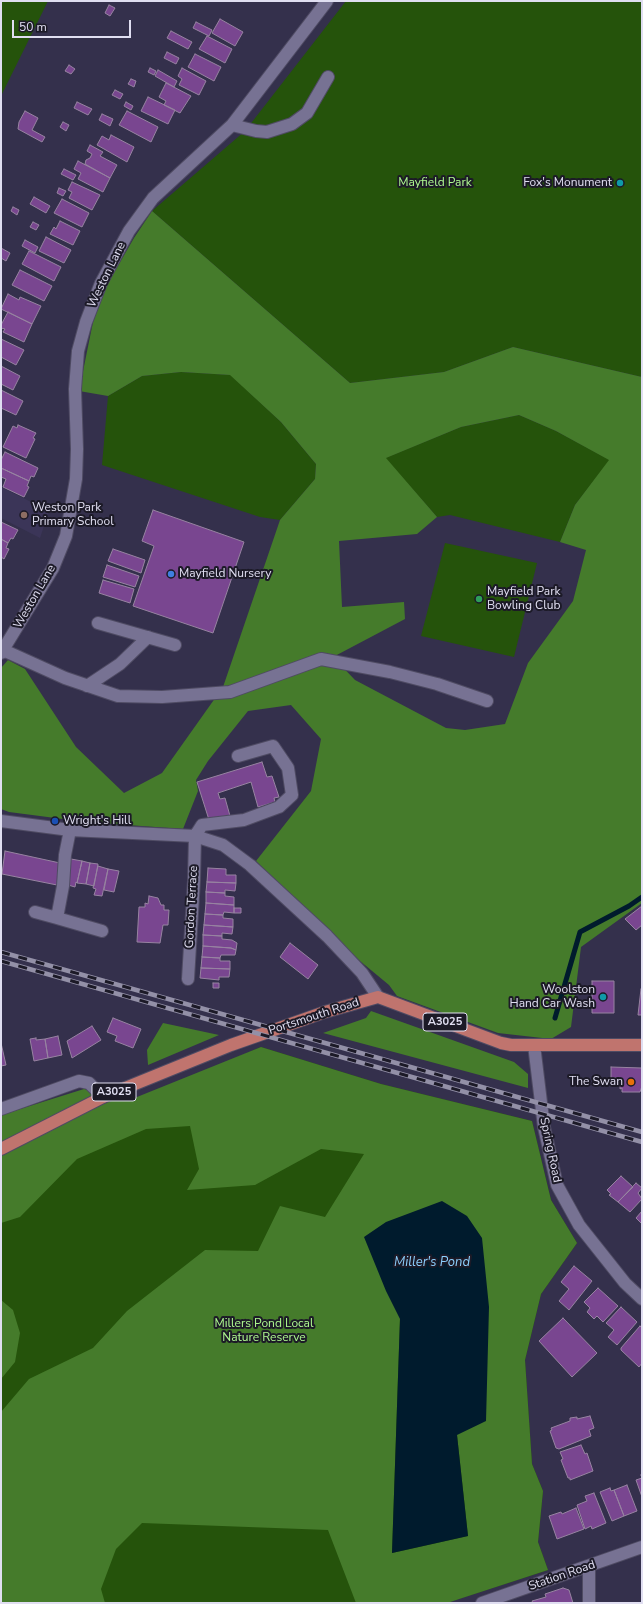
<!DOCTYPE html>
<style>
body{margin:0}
#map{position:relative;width:643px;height:1604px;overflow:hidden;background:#34304c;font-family:"Nunito Sans",sans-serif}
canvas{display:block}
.frame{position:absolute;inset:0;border:2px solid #e0def1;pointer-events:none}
.scale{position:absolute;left:12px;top:20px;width:119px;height:18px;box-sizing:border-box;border:2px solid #e0def1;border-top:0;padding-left:5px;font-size:12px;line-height:14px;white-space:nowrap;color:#e0def1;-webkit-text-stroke:3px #1c1a27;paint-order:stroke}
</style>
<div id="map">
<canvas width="643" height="1604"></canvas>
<div class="frame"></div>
<div class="scale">50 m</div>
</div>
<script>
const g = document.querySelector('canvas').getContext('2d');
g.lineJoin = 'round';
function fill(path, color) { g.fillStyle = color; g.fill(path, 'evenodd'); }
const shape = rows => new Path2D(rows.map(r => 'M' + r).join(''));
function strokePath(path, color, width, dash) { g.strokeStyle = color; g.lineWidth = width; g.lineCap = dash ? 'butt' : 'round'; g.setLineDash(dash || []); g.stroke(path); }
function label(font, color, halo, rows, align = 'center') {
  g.font = font + ' "Nunito Sans",sans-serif'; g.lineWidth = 4; g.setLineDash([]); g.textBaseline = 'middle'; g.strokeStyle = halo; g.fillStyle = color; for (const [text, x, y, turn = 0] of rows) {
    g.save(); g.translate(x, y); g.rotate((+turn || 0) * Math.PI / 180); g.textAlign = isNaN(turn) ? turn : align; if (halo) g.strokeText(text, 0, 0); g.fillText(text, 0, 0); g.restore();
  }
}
fill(shape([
 [1,487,49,511,40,538,1,518]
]), '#3b3558');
fill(shape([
 [1,1,48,1,1,96],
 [346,1,642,1,642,377,513,347,444,372,350,383,152,211,245,131],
 [181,372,231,375,281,422,316,464,315,479,280,520,260,517,102,465,108,396,142,376],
 [519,415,556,431,610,460,575,505,560,542,450,515,437,517,385,458,461,427],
 [445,543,537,563,514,657,421,636],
 [261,1047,381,1084,532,1121,551,1200,577,1243,541,1294,525,1360,532,1464,543,1491,538,1542,548,1570,446,1603,1,1603,1,1160]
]), '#25530b');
fill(shape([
 [152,211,350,383,444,372,513,347,642,377,642,903,581,947,571,1027,551,1039,498,1033,397,996,389,985,354,956,256,861,311,791,321,739,291,705,248,711,208,761,196,780,198,791,183,829,86,822,9,812,1,809,1,668,8,660,25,669,76,747,124,793,162,773,223,687,280,520,315,479,316,464,281,422,230,375,181,372,142,376,108,396,79,391,93,322,108,283,134,238],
 [519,415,556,431,609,460,575,505,560,542,586,550,573,601,528,663,505,724,465,730,446,728,355,680,333,657,405,619,404,602,342,607,339,541,417,534,437,517,386,458,461,427],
 [371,1011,514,1062,528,1074,528,1088,323,1033,366,1018],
 [163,1023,219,1035,148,1065,147,1050],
 [261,1047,381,1084,532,1121,551,1200,577,1243,541,1294,525,1360,532,1464,543,1491,538,1542,548,1570,447,1603,356,1603,328,1530,142,1523,116,1549,101,1589,105,1603,1,1603,1,1412,29,1379,93,1348,127,1311,205,1250,258,1251,280,1206,325,1217,364,1154,321,1149,255,1185,187,1190,199,1169,190,1126,146,1129,77,1159,20,1217,1,1223,1,1115,84,1089,132,1099],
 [400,1318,457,1435,468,1536,392,1553],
 [1,1300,13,1310,20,1333,15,1362,1,1379]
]), '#457b2b');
fill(shape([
 [442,1201,467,1216,482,1238,489,1307,486,1421,457,1435,468,1536,392,1553,400,1319,386,1291,364,1237,386,1222]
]), '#001b2d');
strokePath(shape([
 [555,1018,580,932,629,906,642,897]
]), '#001b2d', 5);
const building = shape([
 [109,5,115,8,110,16,105,13,109,5],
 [220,19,243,32,235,46,212,33,220,19],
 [196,22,212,30,209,36,193,28,196,22],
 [171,31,192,42,188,49,167,38,171,31],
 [207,36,232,49,225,63,199,49,207,36],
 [167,52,179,58,176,64,164,58,167,52],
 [195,54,221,67,214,81,188,67,195,54],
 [69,65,75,69,71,74,65,71,69,65],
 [150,68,156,71,154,75,148,72,150,68],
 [182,68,206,81,199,95,179,85,182,79,178,76,182,68],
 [158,70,177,81,174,87,155,76,158,70],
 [131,79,136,81,134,87,128,84,131,79],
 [166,83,191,96,180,113,164,105,166,101,159,97,166,83],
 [115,90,123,94,120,99,112,95,115,90],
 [148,97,175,110,168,124,141,111,148,97],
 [77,102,92,109,88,115,74,108,77,102],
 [126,102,133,106,131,110,124,106,126,102],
 [25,111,38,118,32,130,45,137,42,142,18,129,19,122,25,111],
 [127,111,158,127,151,142,119,125,127,111],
 [102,114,113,119,110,126,99,120,102,114],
 [63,122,69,125,66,131,60,127,63,122],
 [111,135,134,147,127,162,97,145,102,136,109,140,111,135],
 [90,145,103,152,100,156,117,165,110,178,85,164,86,160,90,158,92,154,87,151,90,145],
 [78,161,110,178,103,192,78,179,81,173,74,169,78,161],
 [64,169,76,175,73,180,61,174,64,169],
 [72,182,100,195,92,210,69,198,72,192,68,190,72,182],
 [59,188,66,191,63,196,57,193,59,188],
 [34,197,50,206,46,213,30,204,34,197],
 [62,199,89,213,82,227,54,213,62,199],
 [13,207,19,210,17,215,11,211,13,207],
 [60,221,80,231,73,245,50,234,54,227,56,229,60,221],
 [33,222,39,225,36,230,30,227,33,222],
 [46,237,71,250,64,263,39,251,46,237],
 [25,240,38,247,35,253,22,246,25,240],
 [1,248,10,253,6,261,1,258,1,248],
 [29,251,61,267,54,281,22,264,29,251],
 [20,270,52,286,44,301,12,285,20,270],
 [8,294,19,300,20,297,41,306,32,324,1,309,8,294],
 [8,312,32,324,24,342,3,332,5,329,1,328,1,325,8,312],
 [1,339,24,350,16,365,1,357,1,339],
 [1,366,20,376,13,390,1,384,1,366],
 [1,390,23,401,16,415,1,408,1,390],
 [18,425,36,433,33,438,35,439,26,458,3,447,13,426,17,428,18,425],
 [5,452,38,468,34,477,31,476,29,481,1,468,1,460,5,452],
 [1,468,29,481,27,486,29,487,24,497,3,487,6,479,1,477,1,468],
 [153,510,244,542,213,633,133,606,154,546,142,541,153,510],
 [1,522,18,530,13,539,11,538,8,543,1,539,1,522],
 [1,539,8,543,6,548,9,549,4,559,1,557,1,539],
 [113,549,145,560,141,573,108,561,113,549],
 [107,565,139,576,135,587,103,577,107,565],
 [103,580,134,589,130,603,99,593,103,580],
 [262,762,267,777,272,776,279,797,274,798,275,802,258,807,251,782,218,793,220,799,225,798,230,816,210,823,197,782,262,762],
 [5,851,60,863,57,885,2,874,5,851],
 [71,859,82,861,77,883,76,882,75,887,68,885,67,880,71,859],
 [82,861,90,863,86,884,77,883,82,861],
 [90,863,98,864,94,886,86,884,90,863],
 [98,866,108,869,102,896,94,895,96,889,93,888,98,866],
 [208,868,226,869,226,875,236,875,236,883,207,882,208,868],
 [108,869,119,871,114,892,104,890,108,869],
 [207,882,236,883,235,891,225,890,225,893,206,892,207,882],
 [206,892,225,893,225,896,234,897,234,905,206,903,206,892],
 [149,896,158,898,161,905,164,905,164,910,169,910,168,925,163,925,160,943,137,942,139,907,145,907,145,903,148,904,149,896],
 [206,903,234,905,234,913,224,912,223,915,205,914,206,903],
 [642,906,642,925,636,930,625,919,642,906],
 [234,908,241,908,241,913,234,913,234,908],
 [205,914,223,915,223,918,233,919,233,927,204,925,205,914],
 [204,925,233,927,232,934,222,933,222,936,203,935,204,925],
 [203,935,222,936,222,939,232,940,237,943,236,950,231,948,203,946,203,935],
 [290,943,318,965,308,979,280,957,290,943],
 [203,946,231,948,236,950,235,955,221,955,220,958,202,957,203,946],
 [202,957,220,958,220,961,230,961,230,969,201,968,202,957],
 [201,968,230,969,229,977,219,977,219,980,200,978,201,968],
 [592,981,614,981,614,1013,592,1013,592,981],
 [213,983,219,983,219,988,213,988,213,983],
 [641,989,642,989,642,1015,638,1015,641,989],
 [113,1018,141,1029,133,1048,115,1041,117,1036,107,1032,113,1018],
 [92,1026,101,1040,72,1058,67,1041,92,1026],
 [58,1036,62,1055,48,1058,45,1039,58,1036],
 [36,1038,36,1040,45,1039,48,1058,34,1061,30,1039,36,1038],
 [1,1043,6,1065,1,1066,1,1043],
 [611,1067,642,1068,642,1086,640,1092,622,1092,622,1088,620,1089,620,1078,611,1078,611,1067],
 [621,1176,633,1187,618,1202,609,1195,611,1194,607,1190,621,1176],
 [636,1183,642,1188,638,1193,642,1199,630,1212,618,1202,636,1183],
 [642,1211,642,1222,641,1223,636,1218,642,1211],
 [574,1266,592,1281,569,1310,559,1301,569,1289,561,1282,574,1266],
 [598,1288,618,1306,603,1322,597,1316,594,1319,587,1312,590,1308,584,1302,598,1288],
 [621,1307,637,1322,617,1345,608,1337,614,1330,606,1323,621,1307],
 [563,1318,597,1353,572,1377,539,1341,563,1318],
 [640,1326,642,1328,642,1363,639,1367,621,1350,621,1348,640,1326],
 [590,1416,594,1428,589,1430,591,1436,559,1449,556,1448,550,1431,552,1430,551,1428,570,1421,570,1418,577,1417,577,1419,590,1416],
 [581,1445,585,1454,587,1453,593,1471,570,1480,570,1478,568,1478,561,1460,563,1459,560,1452,581,1445],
 [641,1475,642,1475,642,1497,636,1480,642,1478,641,1475],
 [627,1485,637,1511,624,1516,614,1490,627,1485],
 [610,1488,611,1491,614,1490,624,1516,612,1521,600,1492,610,1488],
 [594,1493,606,1523,592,1529,591,1526,585,1529,577,1505,587,1501,585,1496,594,1493],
 [576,1508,584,1529,557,1539,549,1516,561,1512,562,1514,576,1508],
 [563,1588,569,1590,573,1603,533,1603,532,1601,546,1597,545,1594,563,1588]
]);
fill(building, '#794690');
strokePath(building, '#9783a1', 1);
const minor = shape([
 [232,125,256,131,267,132,292,124,307,113,328,77],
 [98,623,175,645],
 [3,650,65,678,118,696,162,697,230,692,321,659,390,672,437,684,487,701],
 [1,653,53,568,66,536,76,479,77,449,75,389,78,351,86,322,101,283,129,231,153,198,232,125,327,1],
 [87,686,120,664,148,637],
 [1,821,70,830,195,836,223,845,250,865,327,936,362,973,378,997],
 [70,830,65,855,63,886,57,918,102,931],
 [35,912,57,918],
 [188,979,194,880,195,836,202,825,244,820,279,807,292,795,288,768,273,746,238,756],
 [534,1045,544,1127,557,1185,579,1225,625,1283,642,1299],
 [1,1109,79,1081,89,1083,103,1097],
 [482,1603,642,1547],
 [589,1603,589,1567]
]);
const major = shape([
 [1,1149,103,1097,231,1045,325,1012,378,997,501,1043,511,1045,642,1045]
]);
strokePath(minor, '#4f4b63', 14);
strokePath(major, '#4f4b63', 14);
strokePath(minor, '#777293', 12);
strokePath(major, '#c0746e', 12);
const rail = shape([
 [1,952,642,1132],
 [1,961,642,1142]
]);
strokePath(rail, '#9390a7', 4.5);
strokePath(rail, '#1c1a27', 3, [9]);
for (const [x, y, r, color] of [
 [620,183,4,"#0f9aa8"],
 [24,515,4,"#8d6e63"],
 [171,574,4,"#3f7fe0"],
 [479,599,4,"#2e9e5b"],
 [55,821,4,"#1a4fb4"],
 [603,997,4,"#0f9aa8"],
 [631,1082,4,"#e8710a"]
]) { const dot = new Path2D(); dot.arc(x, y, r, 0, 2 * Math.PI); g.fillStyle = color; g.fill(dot); strokePath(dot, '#1c1a27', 1.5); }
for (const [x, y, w] of [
 [445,1022,44],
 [114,1092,44]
]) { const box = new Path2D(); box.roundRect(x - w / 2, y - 9, w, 18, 3); g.fillStyle = '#1c1a27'; g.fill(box); strokePath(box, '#e0def1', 1); }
label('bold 11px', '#e0def1', null, [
 ["A3025",445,1022],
 ["A3025",114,1092]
]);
label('12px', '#affa90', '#1c1a27', [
 ["Mayfield Park",435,183],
 ["Millers Pond Local",264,1324],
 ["Nature Reserve",264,1338]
]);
label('12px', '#e0def1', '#1c1a27', [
 ["Fox's Monument",612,183,"right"],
 ["Weston Park",32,508],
 ["Primary School",32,522],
 ["Mayfield Nursery",179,574],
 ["Mayfield Park",487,592],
 ["Bowling Club",487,606],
 ["Wright's Hill",63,821],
 ["Woolston",595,990,"right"],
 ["Hand Car Wash",595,1004,"right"],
 ["The Swan",623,1082,"right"]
], 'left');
label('12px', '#e0def1', '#1c1a27', [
 ["Weston Lane",107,275,-64],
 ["Weston Lane",35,597,-60],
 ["Gordon Terrace",192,907,-87],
 ["Portsmouth Road",314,1017,-18],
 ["Spring Road",550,1150,78],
 ["Station Road",562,1576,-19]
]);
label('italic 13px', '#8ccffd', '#1c1a27', [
 ["Miller's Pond",432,1263]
]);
</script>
